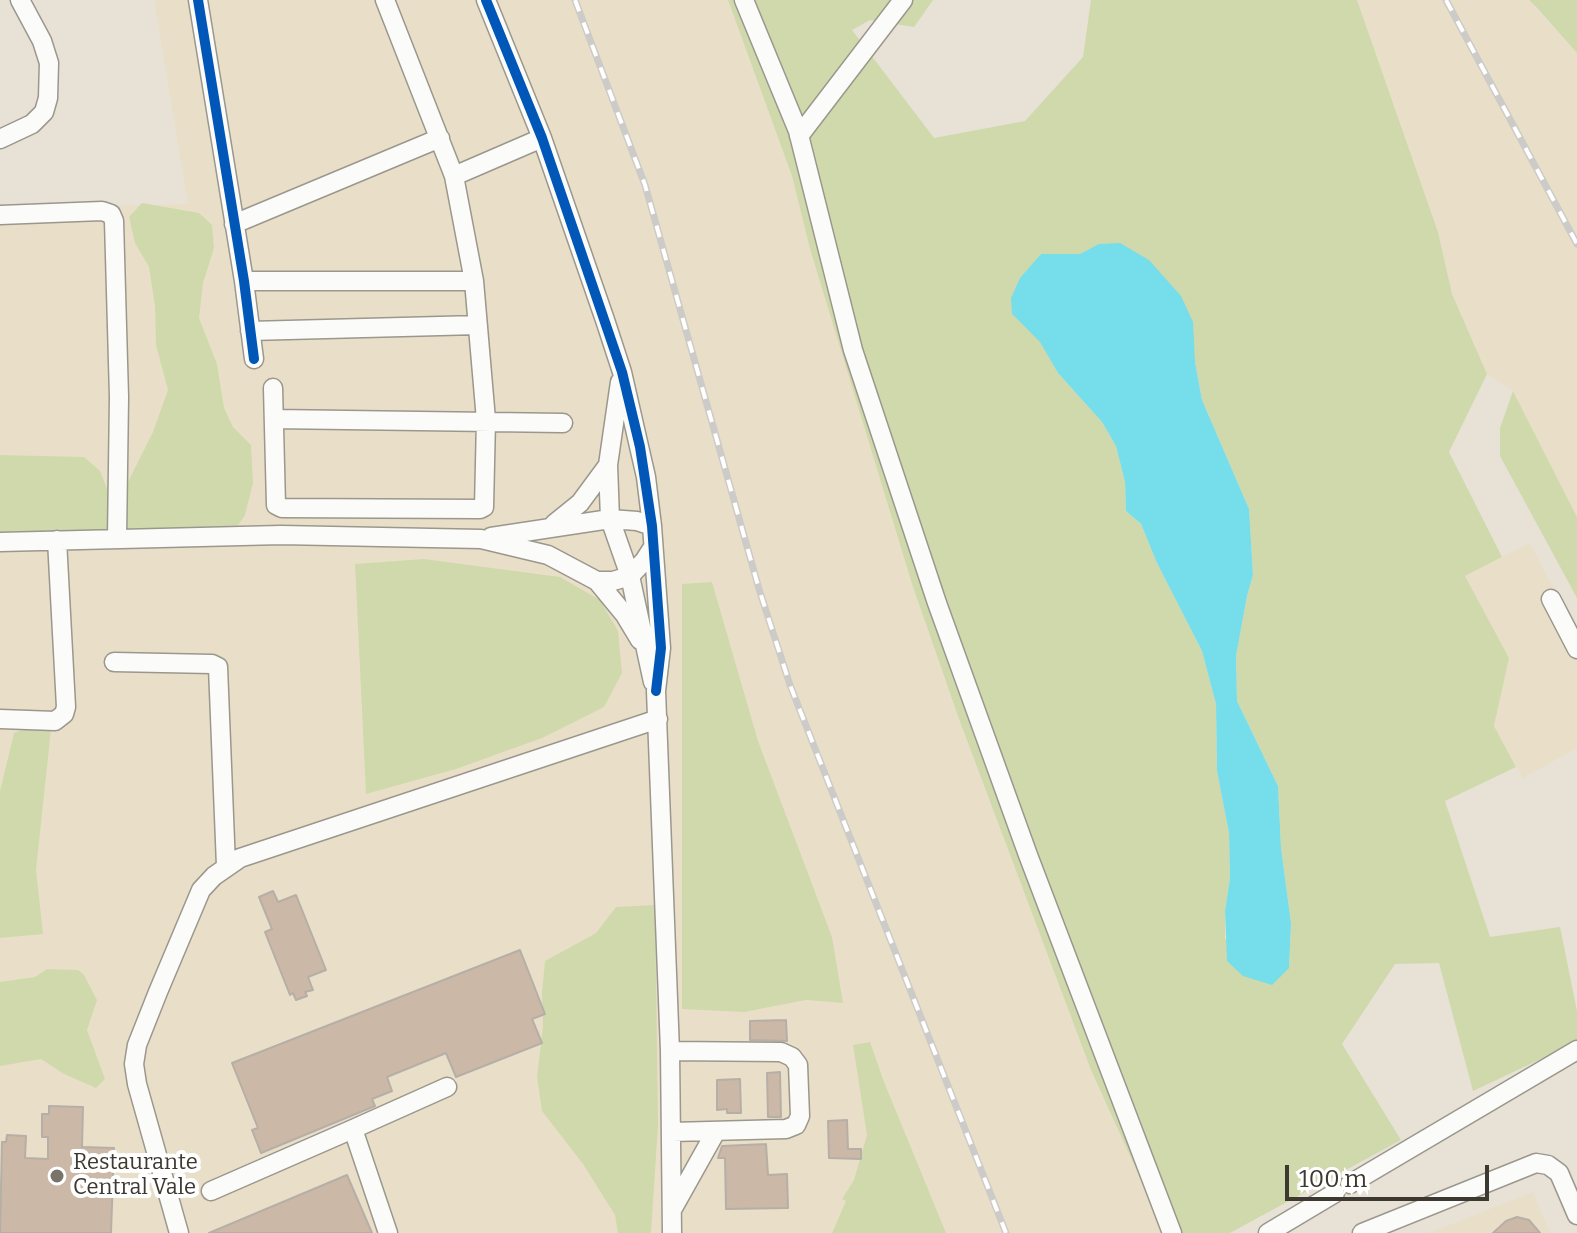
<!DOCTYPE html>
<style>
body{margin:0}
#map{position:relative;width:1577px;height:1233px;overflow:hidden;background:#e7e2d5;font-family:Bitter,serif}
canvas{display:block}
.scale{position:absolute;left:1285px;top:1165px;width:204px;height:36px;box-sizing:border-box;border:4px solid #3d3930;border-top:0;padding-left:10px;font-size:24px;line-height:28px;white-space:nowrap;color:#3d3930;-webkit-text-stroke:6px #fff;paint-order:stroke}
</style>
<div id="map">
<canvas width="1577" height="1233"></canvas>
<div class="scale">100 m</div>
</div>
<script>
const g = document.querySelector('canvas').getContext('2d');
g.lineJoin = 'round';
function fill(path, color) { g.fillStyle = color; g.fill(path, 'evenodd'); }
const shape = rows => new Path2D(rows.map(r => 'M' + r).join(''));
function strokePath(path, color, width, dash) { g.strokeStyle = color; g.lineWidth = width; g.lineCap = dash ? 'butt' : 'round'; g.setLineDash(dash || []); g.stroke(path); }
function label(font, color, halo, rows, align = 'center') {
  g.font = font + ' Bitter,serif'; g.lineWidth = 8; g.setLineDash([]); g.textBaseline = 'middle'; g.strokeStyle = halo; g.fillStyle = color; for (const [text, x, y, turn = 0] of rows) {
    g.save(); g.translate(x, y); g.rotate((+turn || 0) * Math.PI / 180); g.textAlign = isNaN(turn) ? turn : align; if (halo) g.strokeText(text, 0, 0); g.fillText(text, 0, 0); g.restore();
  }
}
fill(shape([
 [154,0,728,0,792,176,810,249,912,584,959,719,1091,1070,1165,1233,0,1233,0,209,188,204],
 [1357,0,1528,0,1577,53,1577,517,1513,391,1487,374,1452,294,1438,232],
 [1530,543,1577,634,1577,748,1523,778,1494,726,1508,657,1465,576],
 [1533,1192,1550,1233,1429,1233]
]), '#e9dfc8');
fill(shape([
 [728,0,933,0,914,27,870,20,852,30,934,138,1025,121,1083,57,1091,0,1357,0,1438,232,1452,294,1487,374,1449,452,1502,557,1465,576,1509,658,1494,726,1516,767,1445,801,1490,937,1560,927,1577,1011,1577,1042,1473,1091,1439,963,1395,964,1342,1044,1401,1140,1230,1233,1165,1233,1091,1070,959,719,912,584,810,249,792,176],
 [1040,254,1080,254,1195,362,1202,400,1249,509,1253,575,1247,596,1236,656,1237,701,1278,786,1281,848,1291,923,1289,968,1225,939,1225,911,1230,878,1229,833,1217,771,1216,704,1202,651,1157,563,1141,524,1126,511,1125,482,1116,446,1102,422,1058,373,1041,342,1012,314],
 [1529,0,1577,0,1577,53,1537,8],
 [142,203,199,213,212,225,214,248,203,283,199,318,217,364,224,408,233,427,251,445,253,483,245,515,236,528,0,533,0,455,84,457,100,471,109,494,124,490,153,432,168,390,156,345,155,306,149,267,135,243,129,217],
 [1513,391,1577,517,1577,598,1500,456,1500,428],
 [424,559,560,577,600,600,618,631,622,673,604,707,542,738,456,769,366,794,355,564],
 [712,582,758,741,832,937,843,1003,806,1000,744,1012,682,1009,682,584],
 [27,728,51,729,36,870,43,934,0,938,0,791,14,733],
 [655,905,658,1125,651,1233,618,1233,615,1215,583,1164,542,1111,537,1077,543,1027,542,993,545,961,596,933,616,907],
 [47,969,78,970,84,975,97,1000,87,1030,105,1079,96,1088,64,1074,41,1059,0,1066,0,982,35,977],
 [870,1042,884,1082,946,1233,832,1233,846,1201,842,1199,854,1180,867,1135,853,1045]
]), '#d0d9ac');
fill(shape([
 [1120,243,1149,260,1181,296,1193,322,1195,362,1202,400,1249,509,1253,575,1247,596,1236,656,1237,701,1278,786,1281,848,1291,923,1289,968,1272,985,1243,976,1227,961,1225,911,1230,878,1229,833,1217,771,1216,704,1202,651,1157,563,1141,524,1126,511,1125,482,1116,446,1102,422,1058,373,1040,342,1012,314,1011,298,1020,278,1041,254,1080,254,1099,244]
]), '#76ddea');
const building = shape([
 [273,891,278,902,296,895,326,970,308,977,313,990,305,992,307,996,296,1000,293,993,290,995,265,932,272,929,259,897,273,891],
 [520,950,545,1014,532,1019,542,1043,456,1077,446,1053,387,1077,392,1091,372,1099,375,1106,261,1153,252,1130,258,1128,232,1063,520,950],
 [786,1020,787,1041,750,1040,750,1021,786,1020],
 [780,1072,781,1117,768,1117,767,1073,780,1072],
 [740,1079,741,1113,727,1113,727,1109,717,1110,717,1080,740,1079],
 [49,1106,83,1107,82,1147,114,1148,111,1233,0,1233,2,1142,6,1142,7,1135,26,1136,25,1158,48,1159,48,1137,42,1137,42,1114,49,1114,49,1106],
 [847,1120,848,1149,861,1149,861,1159,829,1158,828,1121,847,1120],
 [766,1144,768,1175,787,1174,788,1208,726,1209,725,1158,718,1158,722,1146,766,1144],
 [347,1175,372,1233,209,1233,347,1175],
 [1517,1217,1529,1220,1540,1233,1493,1233,1506,1221,1517,1217]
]);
fill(building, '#cbb8a7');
strokePath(building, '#b6afa7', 2);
const minor = shape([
 [198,0,244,281,254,359],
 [385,0,454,176,542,138],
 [486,0,542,138,605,320,622,372,646,477,652,526,661,648,656,691,670,1051,672,1233],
 [744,0,798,131,853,350,937,603,1028,855,1172,1233],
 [799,136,903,0],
 [0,139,32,124,44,112,48,98,49,63,42,41,20,0],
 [0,215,102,211,111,214,114,221,119,397,117,538],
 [234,224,440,138],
 [244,281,474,281],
 [250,331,478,325],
 [620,382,608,465,610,519,630,576,653,682],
 [273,388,276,505,282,508,480,509,484,507,486,420,474,281,454,176],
 [274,419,563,423],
 [554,524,580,503,608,465],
 [491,537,610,519,637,521,652,526],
 [0,542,281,535,481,539,548,555,597,581,613,581,630,576,644,561,653,547],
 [597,581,625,615,640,640],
 [1551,599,1577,649],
 [114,662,212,664,218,667,226,866],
 [0,719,55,721,64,714,66,707,57,540],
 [670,1051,781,1052,792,1057,798,1065,800,1116,796,1125,786,1129,672,1132],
 [1350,1184,1577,1050],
 [211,1191,353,1129],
 [673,1208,715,1133],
 [179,1233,137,1084,134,1064,137,1045,158,992,201,890,214,876,240,858,658,719],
 [388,1233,353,1129,447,1087],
 [1268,1233,1335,1193],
 [1362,1233,1536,1163,1548,1165,1559,1173,1577,1215]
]);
strokePath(minor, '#9b978d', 21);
strokePath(minor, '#fbfbf9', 18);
const rail = shape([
 [575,0,645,185,759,589,790,685,1006,1233],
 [1446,0,1577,244]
]);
strokePath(rail, '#cdcbc8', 7);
strokePath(rail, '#fff', 4, [12]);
strokePath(shape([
 [198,0,244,281,254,359],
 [486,0,542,138,622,372,640,447,652,526,661,648,656,691]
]), '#0057b8', 10);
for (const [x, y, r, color] of [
 [57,1176,8,"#78746a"]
]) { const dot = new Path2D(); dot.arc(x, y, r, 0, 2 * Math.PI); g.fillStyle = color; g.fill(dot); strokePath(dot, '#fff', 3); }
label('22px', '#3d3930', '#fff', [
 ["Restaurante",73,1163],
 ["Central Vale",73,1188]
], 'left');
</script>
